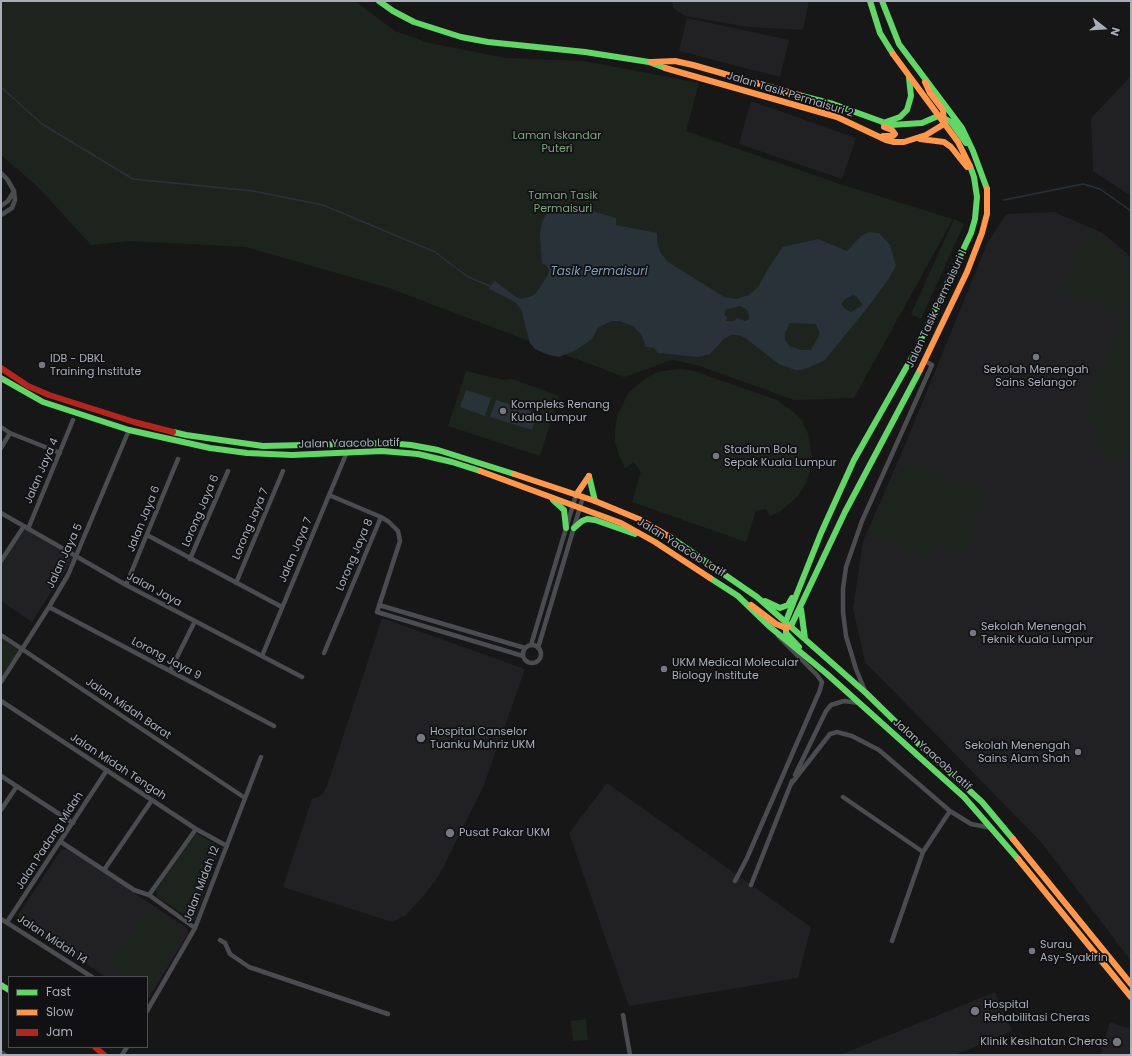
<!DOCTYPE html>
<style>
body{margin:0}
#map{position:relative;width:1132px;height:1056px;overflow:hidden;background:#171717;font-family:Poppins,sans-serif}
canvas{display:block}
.frame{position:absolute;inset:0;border:2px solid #a8adb8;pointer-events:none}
.legend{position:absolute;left:8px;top:976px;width:140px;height:72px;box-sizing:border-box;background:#111113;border:1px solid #4d4f55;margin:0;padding:5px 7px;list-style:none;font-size:12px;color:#a8adb8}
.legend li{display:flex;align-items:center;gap:8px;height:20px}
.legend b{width:20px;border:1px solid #4d4f55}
.north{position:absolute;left:1084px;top:8px;width:40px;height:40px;-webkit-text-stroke:3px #111113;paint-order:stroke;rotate:107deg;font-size:11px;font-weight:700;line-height:16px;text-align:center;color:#a8adb8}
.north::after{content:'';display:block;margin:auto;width:14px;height:18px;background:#a8adb8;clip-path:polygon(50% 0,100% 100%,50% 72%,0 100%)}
</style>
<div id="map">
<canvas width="1132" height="1056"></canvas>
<div class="frame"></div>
<ul class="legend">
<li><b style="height:5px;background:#63d668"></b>Fast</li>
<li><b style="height:5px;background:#ff974d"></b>Slow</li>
<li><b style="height:5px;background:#b3261e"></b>Jam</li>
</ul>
<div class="north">N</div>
</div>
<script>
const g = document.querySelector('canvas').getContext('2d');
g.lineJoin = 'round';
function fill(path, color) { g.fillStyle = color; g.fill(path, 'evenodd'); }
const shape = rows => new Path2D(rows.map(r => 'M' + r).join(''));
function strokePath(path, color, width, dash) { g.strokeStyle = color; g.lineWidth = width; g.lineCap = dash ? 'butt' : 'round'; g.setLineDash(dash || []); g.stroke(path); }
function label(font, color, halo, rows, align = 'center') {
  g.font = font + ' Poppins,sans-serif'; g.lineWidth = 3.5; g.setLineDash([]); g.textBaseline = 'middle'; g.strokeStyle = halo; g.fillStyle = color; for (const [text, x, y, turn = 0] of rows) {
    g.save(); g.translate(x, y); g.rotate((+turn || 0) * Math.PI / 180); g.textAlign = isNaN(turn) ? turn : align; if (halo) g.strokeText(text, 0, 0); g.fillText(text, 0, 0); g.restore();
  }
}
fill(shape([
 [672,1,809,1,803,30,748,27,685,16,673,8],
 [687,18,789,40,780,77,679,51],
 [1131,76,1131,196,1093,171,1091,118],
 [751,101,856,138,842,179,739,144],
 [1054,212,1103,233,1131,257,1131,961,1041,842,865,662,853,608,863,541,900,457,987,244,1006,214],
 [25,529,73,558,32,622,1,601,1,565],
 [382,618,525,669,484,785,440,874,426,893,406,915,392,922,283,887,312,799,322,795,327,786],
 [607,783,811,927,798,978,629,1006,569,833],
 [67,849,187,928,188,934,148,999,147,977,106,977,19,920,18,915,61,850],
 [995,992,1012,1031,955,1055,840,1055],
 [1110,1022,1131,1029,1131,1055,1100,1055]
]), '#212123');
fill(shape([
 [1,1,355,1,395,31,429,43,506,58,584,61,699,83,686,131,846,186,953,219,854,398,794,400,697,365,672,360,624,377,389,288,246,247,131,241,91,245,37,186,1,155],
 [954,219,964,224,921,319,911,314],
 [1086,233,1103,241,1131,262,1131,462,1098,451,1097,438,1093,425,1083,418,1124,313,1061,289],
 [683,369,694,371,777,400,795,413,802,421,808,434,812,458,810,472,805,485,798,496,781,511,770,516,766,509,756,511,746,542,632,502,641,472,634,462,625,468,619,455,615,442,615,428,618,414,629,392,646,378,658,372,670,370],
 [466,371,503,380,512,379,559,396,540,456,448,426],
 [903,463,985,493,963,553,933,543,927,559,870,534],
 [1,638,19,650,1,678],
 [196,833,221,847,194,921,157,897,156,890],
 [149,909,179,929,182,937,147,991,147,977,124,977,107,965],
 [586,1019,588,1040,573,1041,571,1021]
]), '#1d241e');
fill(shape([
 [568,204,616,218,616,225,657,233,657,242,660,252,668,262,724,297,736,299,749,295,758,287,771,264,783,247,818,239,847,251,861,236,869,232,879,233,890,245,896,266,888,280,868,307,824,361,802,370,795,370,779,364,744,337,738,335,731,335,724,339,710,354,698,357,658,353,654,348,646,347,641,334,633,326,619,321,612,321,605,324,598,328,592,339,576,350,559,357,546,354,535,349,530,343,521,309,515,302,489,289,490,286,495,281,516,297,521,299,532,296,536,293,548,275,549,270,547,266,542,263,540,235,542,222,548,212,555,206],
 [853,295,856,296,863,305,851,312,845,309,841,304,845,299],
 [740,306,746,309,749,315,749,319,745,321,737,318,734,321,726,321,727,317,724,315,725,310],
 [790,323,816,324,820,334,811,350,802,350,789,346,785,340,785,333],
 [466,390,491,398,485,416,460,407],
 [496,400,537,413,532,430,490,417]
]), '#2a3239');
strokePath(shape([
 [1,87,42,124,133,179,253,191,323,205,435,252,468,277,490,286],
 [1004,200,1083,184,1100,189,1131,211]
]), '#2a3239', 1.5);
strokePath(shape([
 [1,173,7,179,14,191,15,200,12,208,1,215],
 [1,206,8,201,14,191],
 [1,427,10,433,60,453],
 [1,448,10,433],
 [329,495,381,517,389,522,398,531,400,541,377,612,523,656],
 [1,513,126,585,302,677],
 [28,529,73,420],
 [147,535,282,607],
 [190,559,228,471],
 [1,561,24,526],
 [236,583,283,471],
 [126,585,178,459],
 [379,605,525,648],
 [49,607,274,726],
 [1,635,245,798],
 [531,645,576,495],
 '523 654a9 9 0 1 1 18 0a9 9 0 1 1-18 0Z',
 [538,648,583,497],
 [324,653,381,517],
 [262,656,347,452],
 [170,671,195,621],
 [1,682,49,607,68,575,129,430],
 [866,693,856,669,846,636,843,612,843,589,846,567,862,521,932,365,925,361],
 [1,701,196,829,227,846],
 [795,775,826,711,831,705,844,701,860,703],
 [1,776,73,823],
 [791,784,830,734,837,732,852,736,879,750,950,811,971,824,992,828],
 [843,797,923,852],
 [1,810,17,786],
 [61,842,134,890,149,895,195,928],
 [104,870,152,800],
 [735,881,747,858,820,690,822,682,817,675,778,636],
 [751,885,792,781],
 [149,895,196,829],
 [1,919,92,977],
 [7,922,107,770],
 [220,940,225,943,230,954,249,967,388,1014],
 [892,941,923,852,950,811],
 [147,1011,195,928,261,757],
 [623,1015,630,1055],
 [1,1052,5,1055],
 [122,1055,127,1047]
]), '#4b4c50', 4.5);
strokePath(shape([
 [379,1,393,11,414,22,461,37,488,42,585,52,649,62,665,68],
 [870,1,880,33,893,54],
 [882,1,899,44,962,128,973,151,987,189],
 [802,96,833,104,891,125,922,123,938,116],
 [942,117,951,122,966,143],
 [883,123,900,117,907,110,911,96,909,78],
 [1,378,43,402,129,430,210,448,247,453,292,455,382,451,418,454,452,462,480,471],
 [173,432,186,435,263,446,388,443,411,445,438,450,514,474],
 [589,476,595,501],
 [553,500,564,510,566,528],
 [574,528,582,521,587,519,595,520,635,534],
 [670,537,757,597,866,693,910,736,982,802,1013,839],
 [710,578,738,596,770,627,827,674,964,797,1018,859],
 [765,601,780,608,788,605,792,598],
 [801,609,805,639],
 [791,626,845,512,920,370],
 [799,647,786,633,786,621,821,533,854,460,915,352,971,233,975,219,977,197,974,177,970,166],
 [1,985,9,990]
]), '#63d668', 6);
strokePath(shape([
 [893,54,958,142,970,166],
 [651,62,675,61,693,65,802,96],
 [665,68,837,117,886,140,894,142,904,142,926,135,944,124],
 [925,82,930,93,943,110,944,124],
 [883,136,893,136,895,134,892,130,884,127],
 [920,139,944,142,951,147,967,167],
 [920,370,967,272,982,233,987,214,987,189],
 [480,471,621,523,655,542,710,578],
 [514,474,595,501,641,520,670,537],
 [576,495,589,476],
 [751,605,776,624,786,628,788,627],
 [1013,839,1131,984],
 [1018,859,1131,997]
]), '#ff974d', 6);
strokePath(shape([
 [1,368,28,386,49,395,134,422,173,432],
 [95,1047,104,1055]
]), '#b3261e', 6);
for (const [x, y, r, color] of [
 [1036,357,4,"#757880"],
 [42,365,4,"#757880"],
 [503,411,4,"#757880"],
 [716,456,4,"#757880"],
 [973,633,4,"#757880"],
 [664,669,4,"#757880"],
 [421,738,5,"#757880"],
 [1078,752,4,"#757880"],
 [450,833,5,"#757880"],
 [1032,951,4,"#757880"],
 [975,1011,5,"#757880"],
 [1117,1042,5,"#757880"]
]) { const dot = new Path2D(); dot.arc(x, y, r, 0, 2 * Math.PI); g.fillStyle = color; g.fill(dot); strokePath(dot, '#111113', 1.5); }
label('11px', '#a8adb8', '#111113', [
 ["Jalan Tasik Permaisuri 2",790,95,17],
 ["Jalan Tasik Permaisuri 1",937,309,-65],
 ["Jalan Yaacob Latif",349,444,-1],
 ["Jalan Jaya 4",42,471,-67],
 ["Lorong Jaya 6",201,511,-67],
 ["Jalan Jaya 6",144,519,-68],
 ["Lorong Jaya 7",251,524,-67],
 ["Jalan Yaacob Latif",681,548,32],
 ["Jalan Jaya 7",296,550,-67],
 ["Lorong Jaya 8",355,555,-67],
 ["Jalan Jaya 5",65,556,-65],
 ["Jalan Jaya",154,590,28],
 ["Lorong Jaya 9",166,659,28],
 ["Jalan Midah Barat",128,709,34],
 ["Jalan Yaacob Latif",932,755,42],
 ["Jalan Midah Tengah",118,767,33],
 ["Jalan Padang Midah",50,841,-57],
 ["Jalan Midah 12",202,884,-69],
 ["Jalan Midah 14",52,940,33]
]);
label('11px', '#7fa381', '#111113', [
 ["Laman Iskandar",557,136],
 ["Puteri",557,149],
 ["Taman Tasik",563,196],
 ["Permaisuri",563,209]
]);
label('11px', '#a8adb8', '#111113', [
 ["IDB - DBKL",50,359],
 ["Training Institute",50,372],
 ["Sekolah Menengah",1036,370,"center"],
 ["Sains Selangor",1036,383,"center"],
 ["Kompleks Renang",511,405],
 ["Kuala Lumpur",511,418],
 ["Stadium Bola",724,450],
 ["Sepak Kuala Lumpur",724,463],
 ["Sekolah Menengah",981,627],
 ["Teknik Kuala Lumpur",981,640],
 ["UKM Medical Molecular",672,663],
 ["Biology Institute",672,676],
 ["Hospital Canselor",430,732],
 ["Tuanku Muhriz UKM",430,745],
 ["Sekolah Menengah",1070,746,"right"],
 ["Sains Alam Shah",1070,759,"right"],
 ["Pusat Pakar UKM",459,833],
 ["Surau",1040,945],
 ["Asy-Syakirin",1040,958],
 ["Hospital",984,1005],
 ["Rehabilitasi Cheras",984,1018],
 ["Klinik Kesihatan Cheras",1108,1042,"right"]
], 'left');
label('italic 12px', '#7f9bb3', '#111113', [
 ["Tasik Permaisuri",599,272]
]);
</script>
